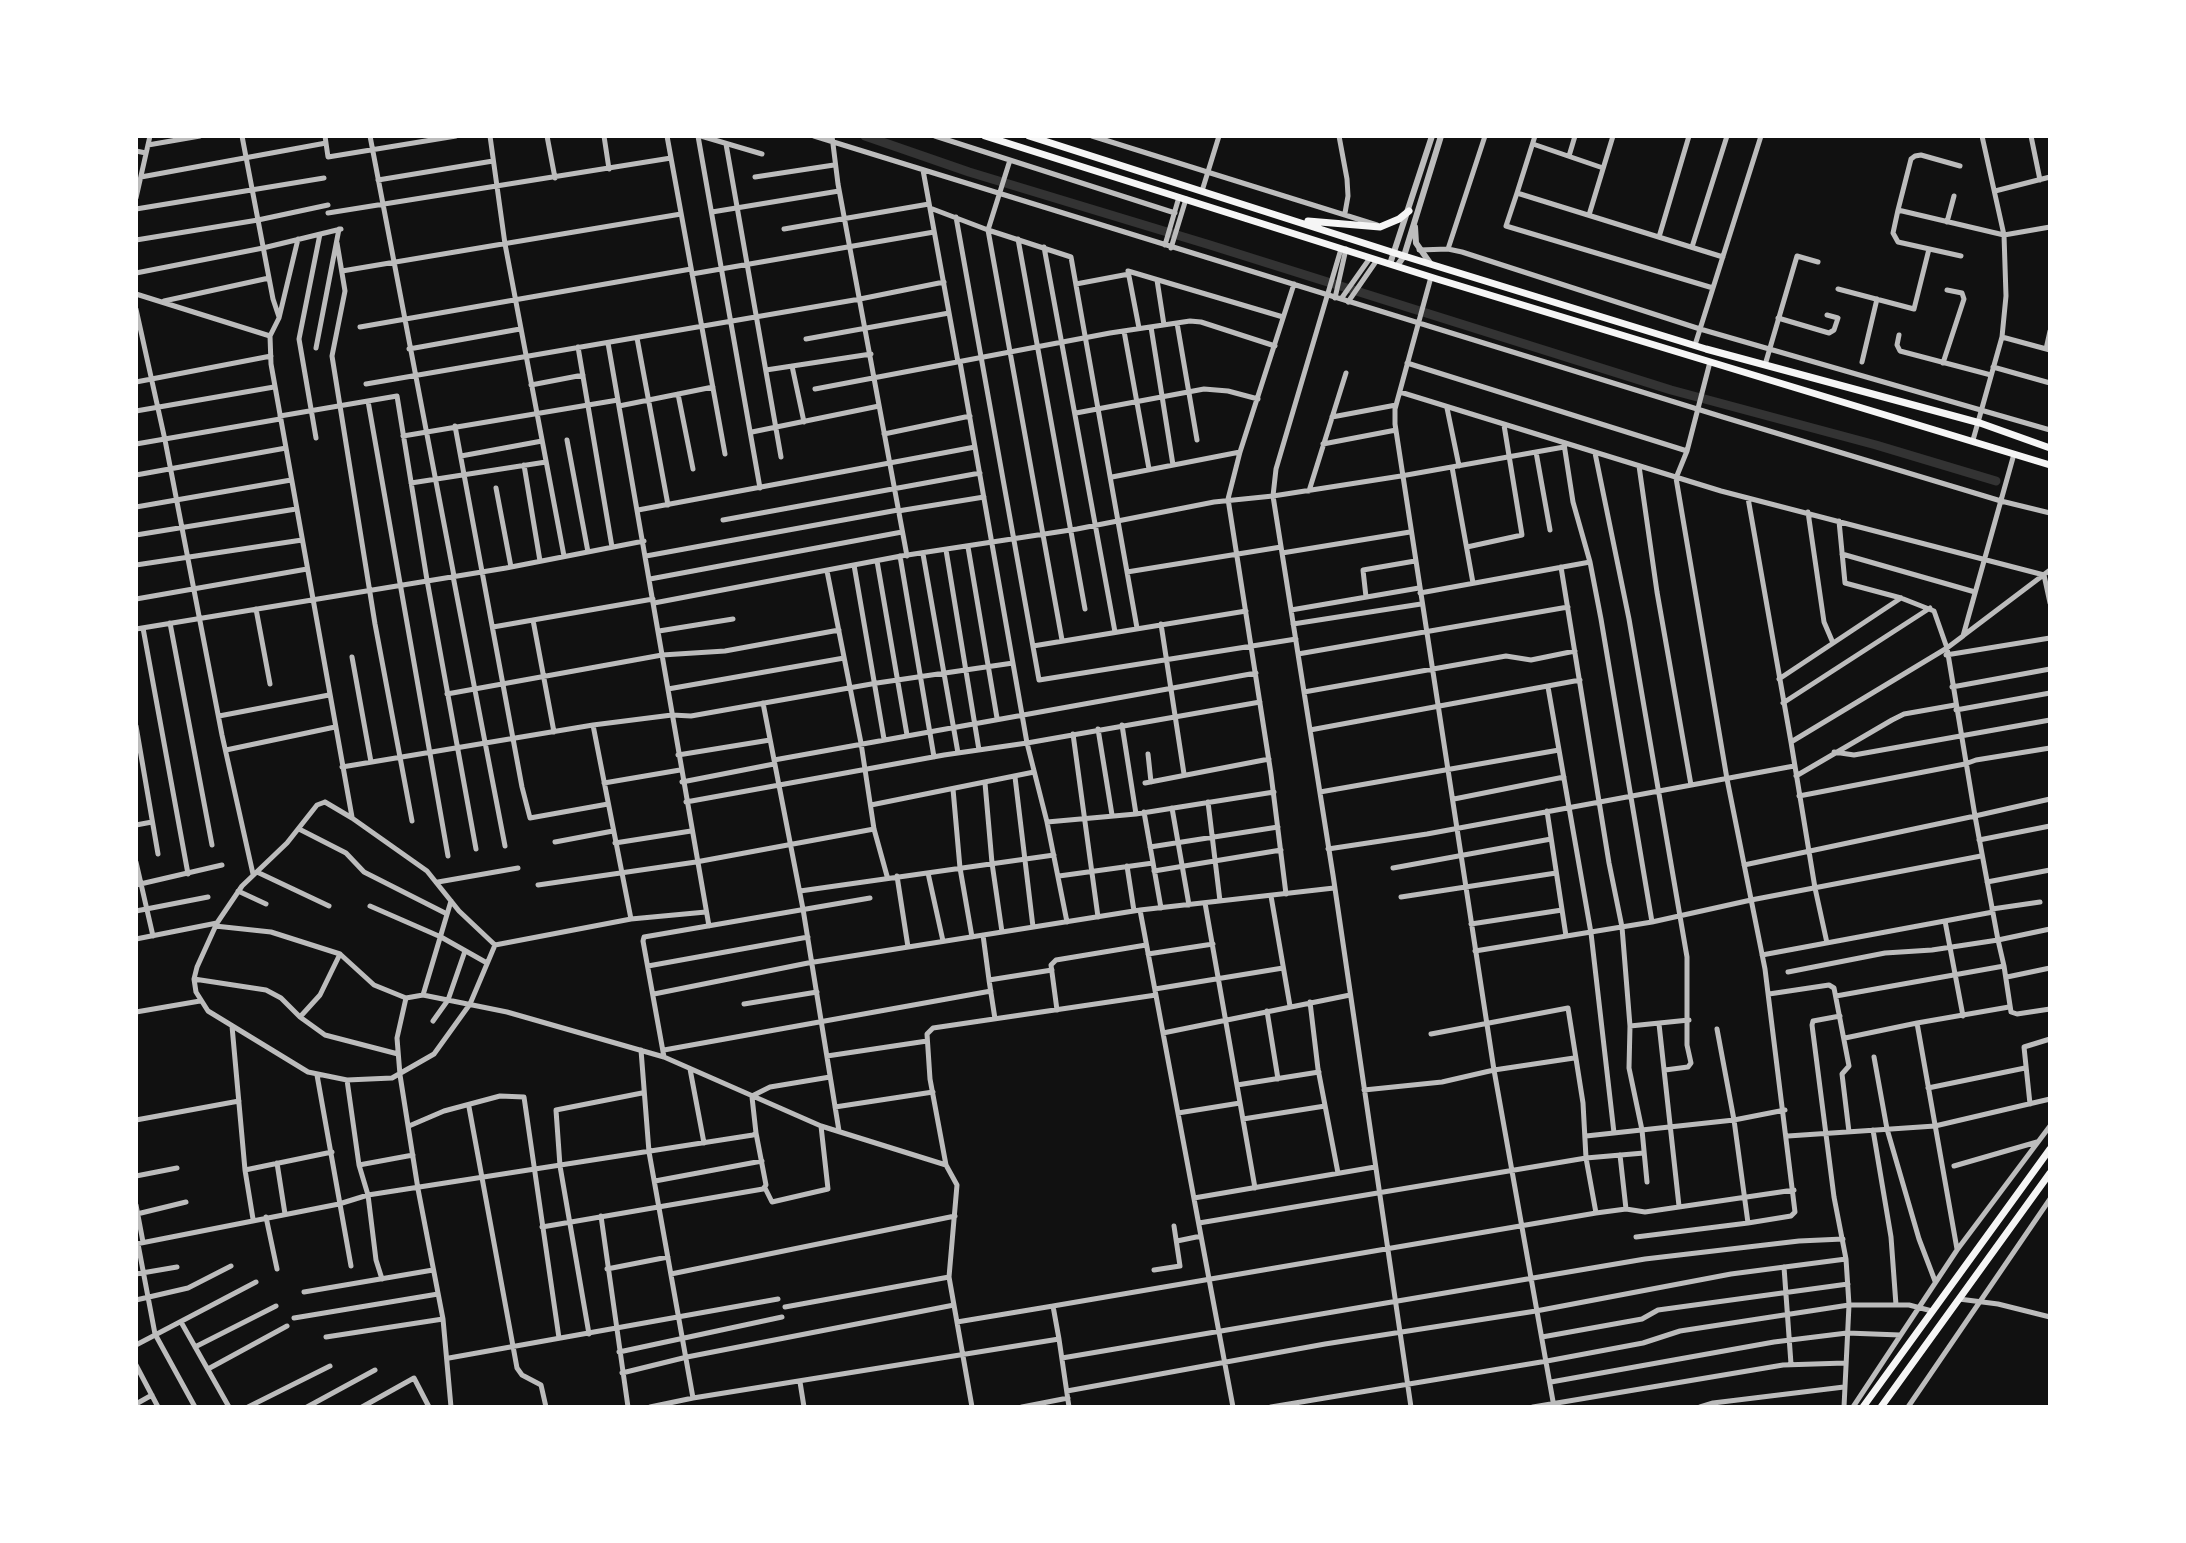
<!DOCTYPE html>
<style>
body{margin:0}
#map{position:relative;width:2186px;height:1543px;overflow:hidden;background:#111;font-family:Roboto,sans-serif}
canvas{display:block}
.frame{position:absolute;inset:0;border:138px solid #fff;pointer-events:none}
</style>
<div id="map">
<canvas width="2186" height="1543"></canvas>
<div class="frame"></div>
</div>
<script>
const g = document.querySelector('canvas').getContext('2d');
g.lineJoin = 'round';
const shape = rows => new Path2D(rows.map(r => 'M' + r).join(''));
function strokePath(path, color, width, dash) { g.strokeStyle = color; g.lineWidth = width; g.lineCap = dash ? 'butt' : 'round'; g.setLineDash(dash || []); g.stroke(path); }
strokePath(shape([
 [865,136,969,172,1210,245,1671,390,1876,445,1996,481]
]), '#333', 9);
strokePath(shape([
 [242,136,273,299,279,317],
 [325,136,328,157,456,136],
 [370,136,454,576],
 [490,136,505,244,564,556],
 [547,136,555,178],
 [604,136,609,169],
 [667,136,725,454],
 [698,136,760,488],
 [701,136,762,154],
 [814,136,1723,417,2001,501,2050,513],
 [832,136,838,184,907,556],
 [935,136,1175,213],
 [1092,136,1377,225],
 [1339,136,1347,179,1348,196,1345,213],
 [2031,136,2040,180],
 [726,144,781,457],
 [1533,144,1603,168],
 [148,145,200,136],
 [136,151,146,153],
 [1569,156,1575,136],
 [1010,160,988,230,1062,640],
 [923,170,958,362],
 [141,177,326,143],
 [755,177,834,165],
 [378,180,493,161],
 [1202,191,1219,136],
 [1995,191,2050,177],
 [1517,193,1535,136],
 [136,198,150,136],
 [930,208,988,230,1071,257,1137,628],
 [136,209,324,178],
 [1898,210,1911,159,1915,156,1921,155,1960,166],
 [712,212,839,191],
 [328,213,671,158],
 [1589,215,1613,136],
 [956,217,1039,680,1296,639],
 [1947,222,1954,196],
 [784,229,929,204],
 [1659,237,1689,136],
 [298,239,279,318,270,336,271,364,352,817],
 [1018,239,1085,609],
 [136,240,258,220,328,205],
 [337,243,345,291,332,356,375,624,412,821],
 [1165,245,1179,197],
 [1044,247,1115,632],
 [1692,247,1727,136],
 [1171,248,1186,199],
 [1341,249,1276,469,1273,496,1333,875,1411,1407],
 [1448,249,1485,136],
 [1419,250,1448,249,1462,252,1700,329,2050,430],
 [1961,256,1898,242,1893,233,1898,210,2004,235,2050,227],
 [342,271,681,214],
 [136,273,263,248,341,229],
 [692,274,934,232],
 [1431,277,1395,409,1395,424,1494,1070,1554,1407],
 [1157,280,1164,325],
 [1076,284,1129,274],
 [1713,288,1506,226,1517,193,1723,257],
 [1838,289,1914,309,1929,249],
 [136,294,270,336],
 [1335,298,1346,249],
 [1341,299,1370,258],
 [164,301,269,278],
 [1348,302,1377,260],
 [136,309,165,440,222,735,253,874],
 [1778,318,1829,333,1834,330,1838,318,1827,315],
 [1177,323,1197,440],
 [360,327,691,269],
 [1151,327,1173,465],
 [1139,328,1128,271,1283,317],
 [1124,331,1149,469],
 [1899,335,1897,345,1900,351,1991,375],
 [2002,337,2050,350],
 [637,338,668,505],
 [806,339,949,313],
 [608,343,709,926],
 [1695,345,1761,136],
 [578,347,612,547],
 [316,348,339,229],
 [409,349,520,329],
 [2046,349,2050,331],
 [960,362,1027,743,1047,822,1067,922],
 [1862,362,1877,299],
 [1407,363,1687,451],
 [1943,363,1964,299,1962,293,1947,290],
 [1765,365,1797,256,1818,262],
 [792,366,804,422],
 [1993,367,2050,383],
 [766,370,871,354],
 [136,382,271,356],
 [366,384,860,299,944,282],
 [531,385,583,375],
 [815,389,1110,333,1190,321,1201,322,1275,346],
 [1400,392,1721,491,2044,575,2050,603],
 [678,394,693,469],
 [368,401,448,856],
 [619,406,713,387],
 [1447,408,1459,466],
 [136,411,274,387],
 [1076,413,1204,389,1228,391,1258,399],
 [280,416,397,396,427,580,476,849],
 [1332,417,1396,405],
 [455,426,522,787,530,818,608,804],
 [752,432,879,406],
 [884,434,970,416],
 [403,436,618,400],
 [316,438,299,339,320,234],
 [567,440,588,552],
 [1973,440,2002,337,2006,296,2004,235,1982,136],
 [136,444,280,419],
 [1323,444,1396,430],
 [1564,444,1573,502,1590,562,1601,619,1652,922],
 [1536,452,1550,530],
 [1595,453,1629,619,1687,957,1687,1045,1691,1063,1688,1067,1665,1070],
 [461,456,542,441],
 [524,465,540,561],
 [1639,466,1657,592,1691,785],
 [1452,467,1473,583],
 [136,475,286,448],
 [1112,477,1240,452],
 [411,483,546,462],
 [496,488,511,567],
 [1309,491,1346,373],
 [1748,498,1791,742],
 [136,507,291,480],
 [638,510,975,447],
 [898,511,984,497],
 [1808,512,1824,622,1833,643],
 [723,520,980,473],
 [136,535,296,509],
 [968,547,997,718],
 [1467,547,1522,535,1504,425],
 [946,550,979,750],
 [1282,553,1410,532],
 [923,554,958,753],
 [1842,554,1975,592],
 [646,556,898,510],
 [900,556,934,757],
 [877,561,907,735],
 [136,565,302,540],
 [854,565,884,739],
 [1561,567,1609,863,1622,927,1630,1026,1629,1068,1642,1130,1647,1182],
 [827,571,861,743,874,829,887,876],
 [1127,572,1281,547],
 [453,576,505,846],
 [650,579,902,532],
 [1420,593,1590,562],
 [1366,597,1363,570,1415,561],
 [136,599,307,569],
 [654,603,901,556,1077,529,1214,502,1273,496,1401,476,1564,447],
 [256,609,270,684],
 [1291,610,1419,588],
 [533,620,554,732],
 [170,623,212,845],
 [1161,624,1184,774],
 [1293,624,1421,604],
 [493,627,653,599],
 [143,628,188,874],
 [136,629,506,568,644,541],
 [659,631,733,619],
 [1964,635,2050,570],
 [1033,646,1246,611],
 [1298,654,1568,607],
 [1946,655,2050,638],
 [352,657,371,762],
 [1779,679,1901,598],
 [1548,687,1591,933,1614,1133],
 [1952,687,2050,669],
 [668,689,844,658],
 [1304,692,1506,656,1531,660,1575,651],
 [447,694,662,655,725,651,839,630],
 [763,703,803,909,839,1131],
 [1783,703,1930,608],
 [1956,710,2050,693],
 [219,716,329,695],
 [593,725,672,715,691,716,877,683,1013,663],
 [1122,725,1136,814],
 [136,726,158,854],
 [1098,729,1112,815],
 [1310,730,1580,680],
 [1073,734,1098,917],
 [226,750,335,727],
 [1834,752,1854,755,2050,720],
 [1148,754,1151,782],
 [678,755,770,740],
 [774,760,1256,673],
 [342,767,593,725,631,919],
 [1796,776,1892,720,1904,714,1955,705],
 [1015,777,1033,927],
 [682,782,774,764],
 [604,783,680,770],
 [985,783,992,863,1002,932],
 [1145,783,1269,759],
 [953,789,960,868,972,937],
 [1320,792,1559,750],
 [1799,796,1965,764,1976,760,2050,748],
 [1454,799,1564,777],
 [325,802,352,818,427,871,459,911,495,945,470,1004,434,1054,392,1078,347,1080,308,1072,208,1011,196,992,194,979,197,967,217,923,242,886,287,843,317,805,325,802],
 [686,802,944,755,1027,743,1260,702],
 [1208,802,1220,901],
 [871,805,1034,772],
 [1172,808,1189,905],
 [1547,811,1566,936],
 [1144,812,1161,908],
 [1047,822,1136,814,1274,792],
 [136,825,152,822],
 [299,829,346,853,364,872,447,914],
 [1979,840,2050,826],
 [555,842,613,831],
 [615,843,691,831],
 [1150,847,1278,827],
 [1328,849,1427,834,1794,766],
 [136,862,153,936],
 [1744,865,1975,816,1947,648,1934,611,1901,598,1845,583,1839,521],
 [1127,866,1134,911],
 [1393,868,1551,839],
 [1154,871,1281,850],
 [257,872,329,906],
 [928,873,943,941],
 [897,876,908,947],
 [1059,876,1153,863],
 [438,882,518,868],
 [1987,882,2050,870],
 [136,885,222,865],
 [538,885,696,862,874,829],
 [238,891,266,904],
 [800,891,1054,855],
 [1286,894,1271,774,1228,499,1240,452,1294,284],
 [1271,896,1290,1006],
 [1401,897,1556,873],
 [1205,903,1255,1188],
 [370,906,441,937,487,963],
 [1992,909,2040,902],
 [1140,910,1233,1407],
 [136,911,208,897],
 [1945,921,1963,1016],
 [1471,924,1562,910],
 [215,926,271,932,340,954,374,985,406,998,423,995,507,1012,664,1057,821,1126,946,1165],
 [983,935,989,980,1052,970],
 [136,939,217,923],
 [1827,943,1815,888,1791,742,1947,648,1963,636,2014,454],
 [495,945,631,919,706,912],
 [1475,951,1652,922,1751,900,1981,856],
 [1148,954,1213,944],
 [1762,955,1993,912],
 [648,966,808,937],
 [2004,966,2011,1012,2017,1014,2050,1009],
 [1788,972,1885,953,1932,950,1998,940,1975,816,2050,799],
 [2007,977,2050,968],
 [194,979,266,990,281,998,300,1017,325,1035,398,1054],
 [989,980,995,1019],
 [1155,989,1283,968],
 [654,994,808,963,1140,910,1334,888],
 [1769,994,1829,985,1834,988,1849,1066,1842,1074,1849,1132],
 [423,995,451,901],
 [1836,996,2004,966,1998,940,2050,929],
 [406,998,397,1038,400,1075,418,1189,443,1319,451,1407],
 [1310,1002,1318,1069,1338,1173],
 [744,1004,817,992],
 [1057,1010,1051,965,1056,960,1146,945],
 [1267,1011,1278,1079],
 [136,1012,200,1001],
 [1840,1016,1813,1021,1812,1025,1834,1197,1846,1259,1849,1305,1844,1407],
 [300,1017,320,995,340,954],
 [433,1021,448,1000,465,951],
 [1659,1024,1679,1206],
 [232,1026,245,1170],
 [1630,1026,1689,1020],
 [1717,1029,1734,1120,1748,1223],
 [1163,1033,1350,995],
 [1431,1034,1568,1008,1583,1103,1586,1158,1596,1213],
 [1845,1038,1917,1023],
 [641,1050,649,1152,693,1398],
 [664,1050,991,991],
 [827,1056,927,1041],
 [664,1057,643,941,644,937,870,898],
 [1874,1057,1887,1129,1919,1239,1935,1281],
 [690,1069,704,1143],
 [317,1075,351,1266],
 [347,1080,359,1165,368,1195,376,1260,382,1279],
 [1237,1085,1319,1072],
 [1928,1088,2025,1068],
 [1364,1090,1442,1082,1494,1070,1574,1058],
 [752,1096,770,1087,830,1077],
 [2030,1104,2024,1047,2050,1039],
 [469,1107,517,1368,522,1375,541,1385,546,1407],
 [835,1107,933,1092],
 [1178,1113,1240,1103],
 [1243,1119,1325,1106],
 [136,1120,239,1101],
 [409,1126,444,1111,500,1096,524,1097,559,1338],
 [1873,1130,1891,1237,1896,1305],
 [1586,1136,1734,1120,1785,1110],
 [1788,1136,1935,1126,2050,1099],
 [1620,1155,1626,1209],
 [277,1163,285,1214],
 [359,1165,413,1155],
 [1954,1166,2037,1142],
 [136,1176,177,1168],
 [655,1181,762,1161],
 [765,1188,772,1202,828,1189,821,1126],
 [1194,1198,1375,1167],
 [136,1205,143,1242],
 [137,1214,186,1202],
 [601,1216,628,1407],
 [266,1217,277,1269],
 [253,1219,245,1170,332,1152],
 [1199,1223,1586,1158,1644,1153],
 [542,1227,763,1189,766,1185,756,1133],
 [1636,1237,1748,1223,1791,1216,1795,1212,1765,969,1727,779,1676,478,1687,451,1710,362],
 [1177,1241,1201,1236],
 [136,1244,339,1204,368,1195,753,1135,756,1133,752,1097],
 [138,1244,155,1334,195,1407],
 [1957,1249,1917,1023,2009,1007],
 [1784,1267,1791,1364],
 [607,1269,668,1257],
 [1154,1270,1180,1266,1174,1226],
 [136,1274,177,1267],
 [671,1274,955,1216],
 [304,1292,433,1270],
 [1959,1299,1998,1304,2050,1317],
 [136,1300,188,1288,231,1266],
 [1053,1306,1596,1213,1626,1209,1645,1212,1794,1190],
 [785,1307,949,1277],
 [294,1318,438,1294],
 [181,1322,229,1407],
 [957,1322,1053,1306,1059,1339],
 [589,1334,560,1166,556,1110,642,1093],
 [326,1337,443,1319],
 [1542,1337,1642,1319,1658,1310,1848,1284],
 [136,1345,256,1282],
 [195,1347,276,1306],
 [619,1352,782,1317],
 [449,1358,778,1299],
 [1062,1358,1645,1259,1799,1241,1843,1239],
 [136,1365,158,1407],
 [208,1369,287,1326],
 [622,1373,687,1357,954,1305],
 [800,1382,804,1407],
 [1551,1382,1774,1342,1847,1333,1900,1335],
 [1067,1391,1325,1344,1536,1311,1731,1274,1846,1259],
 [136,1404,152,1395],
 [248,1407,330,1366],
 [307,1407,375,1370],
 [362,1407,414,1378,429,1407],
 [650,1407,693,1398,1059,1339,1069,1407],
 [972,1407,949,1277,957,1185,946,1165,930,1079,927,1034,933,1028,1156,995],
 [1022,1407,1068,1398],
 [1271,1407,1547,1361,1643,1343,1680,1331,1849,1305,1909,1305,1932,1311],
 [1533,1407,1783,1365,1845,1363],
 [1700,1407,1713,1403,1844,1387],
 [1853,1407,1957,1250,2050,1126],
 [1908,1407,2050,1199]
]), '#bcbcbc', 5);
strokePath(shape([
 [1415,227,1416,243,1430,263],
 [1390,264,1432,136],
 [1397,266,1404,256,1441,136]
]), '#bcbcbc', 6);
strokePath(shape([
 [985,136,1437,279,2050,465],
 [1029,136,1404,256,1706,349,1980,423,2050,448],
 [1308,221,1380,227,1399,219,1409,211],
 [1863,1407,2050,1149],
 [1881,1407,2050,1173]
]), '#f5f5f5', 7);
</script>
